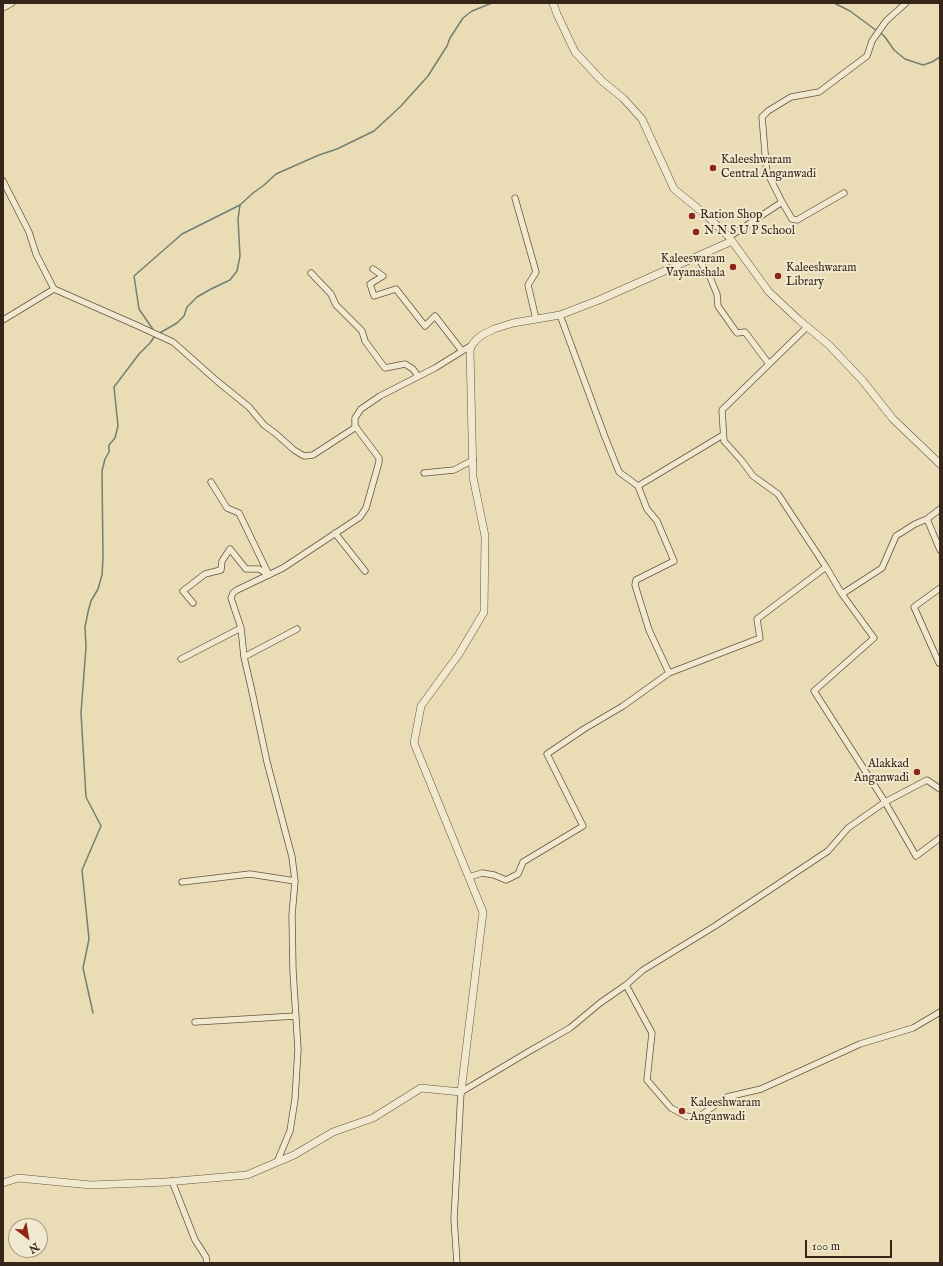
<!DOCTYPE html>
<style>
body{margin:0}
#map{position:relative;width:943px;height:1266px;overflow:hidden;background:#eaddb5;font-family:"IM FELL English",serif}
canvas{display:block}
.frame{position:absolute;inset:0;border:4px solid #362619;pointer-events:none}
.north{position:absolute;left:8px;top:1218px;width:40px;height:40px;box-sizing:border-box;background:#f1e9cf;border:1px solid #a69b86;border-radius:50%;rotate:149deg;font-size:11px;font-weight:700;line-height:16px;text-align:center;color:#362619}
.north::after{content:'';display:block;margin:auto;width:14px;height:18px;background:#8f2418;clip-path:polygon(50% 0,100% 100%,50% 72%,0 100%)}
.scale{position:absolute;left:805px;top:1240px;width:87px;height:18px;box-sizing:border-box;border:2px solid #362619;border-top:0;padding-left:5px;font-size:12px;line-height:14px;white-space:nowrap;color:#362619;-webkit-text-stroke:3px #f1e9cf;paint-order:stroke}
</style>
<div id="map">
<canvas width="943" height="1266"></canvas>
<div class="frame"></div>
<div class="north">N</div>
<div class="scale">100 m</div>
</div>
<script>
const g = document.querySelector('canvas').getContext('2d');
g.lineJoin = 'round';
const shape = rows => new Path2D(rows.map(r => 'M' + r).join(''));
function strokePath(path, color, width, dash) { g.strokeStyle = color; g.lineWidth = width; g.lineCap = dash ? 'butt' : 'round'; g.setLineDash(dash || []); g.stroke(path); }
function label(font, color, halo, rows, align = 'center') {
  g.font = font + ' "IM FELL English",serif'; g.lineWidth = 4; g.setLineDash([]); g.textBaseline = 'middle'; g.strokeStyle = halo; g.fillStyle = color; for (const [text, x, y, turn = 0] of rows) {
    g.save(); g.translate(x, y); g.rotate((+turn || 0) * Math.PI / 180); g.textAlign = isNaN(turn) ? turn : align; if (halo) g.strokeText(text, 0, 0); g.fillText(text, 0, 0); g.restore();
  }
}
strokePath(shape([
 [834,3,850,11,877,31],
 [881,33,885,37,894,50,905,59,923,65,932,62,940,57],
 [154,331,139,309,134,276,182,234,240,205],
 [158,334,177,323,184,316,187,307,197,297,211,289,230,280,237,271,240,256,238,219,240,205,253,193,263,186,276,174,319,155,337,149,374,131,401,106,428,76,447,46,450,38,463,18,472,11,492,3],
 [93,1013,83,968,89,939,82,870,101,826,86,797,81,713,86,647,85,627,88,612,91,601,98,589,102,575,103,558,102,471,105,459,109,452,109,445,115,438,118,426,114,387,139,354,150,343,155,336]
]), '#718072', 1.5);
const minor = shape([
 [3,8,12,3],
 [3,181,29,232,36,254,54,289,136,325,173,342,217,381,249,407,264,425,275,433,294,450,304,456,313,455,356,427],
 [515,198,536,272,528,285,536,319],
 [782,202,767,172,766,164,762,117,768,111,791,97,819,92,867,56,872,41,886,21,906,3],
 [729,237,782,202,792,219,797,220,844,193],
 [697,257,709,275,717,294,718,306,737,333,745,332,769,364],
 [373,269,383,276,370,284,374,296,396,289,425,326,435,316,462,351],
 [311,273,331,294,336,305,362,331,365,341,385,368,405,364,413,369,418,376],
 [3,320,54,289],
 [807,327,722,410,724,441,742,461,753,476,778,494,826,567,842,594,882,568,896,536,915,524,927,519,940,509],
 [424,473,454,470,473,460],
 [211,482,227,508,239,513,269,575],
 [638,486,723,435],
 [927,519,940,550],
 [335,533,365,571],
 [940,588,914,607,939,663,940,662],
 [842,594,874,638,814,691,885,802,916,856,940,838],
 [193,603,183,591,205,574,221,570,222,561,230,549,246,569,259,569,269,575],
 [244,657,297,629],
 [181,659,241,628],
 [669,673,760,638,757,619,826,567],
 [469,877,482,873,494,875,506,880,518,874,523,862,583,826,547,754,584,729,623,706,669,673,649,630,635,585,636,580,674,561,657,521,647,509,638,486,619,472,605,437,560,315],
 [182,882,250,874,295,881],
 [626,985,652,1033,647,1080,671,1108,686,1116,697,1118,727,1097,761,1089,860,1044,913,1028,940,1012],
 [195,1022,296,1016],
 [277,1162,290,1131,295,1099,298,1049,293,971,292,915,295,881,292,857,267,762,251,687,244,657,241,628,231,598,233,593,237,590,283,568,360,517,366,508,379,462,379,458,355,426,355,418,361,409,380,396,435,368,472,345],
 [172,1181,195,1240,206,1257,207,1263],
 [457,1263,454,1219,461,1092,528,1052,570,1028,600,1003,626,985,643,970,715,926,828,851,848,828,885,802,927,780,940,789]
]);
const tertiary = shape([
 [553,3,557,14,575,52,602,81,623,98,642,119,674,189,707,216,729,237,769,292,799,320,829,345,863,381,893,419,940,464],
 [3,1183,18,1178,91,1185,166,1182,247,1175,294,1155,333,1132,373,1118,421,1088,461,1092,483,912,414,743,421,706,459,654,484,612,485,536,473,477,470,350,472,345,476,340,482,335,494,329,513,323,560,315,599,300,732,241]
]);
strokePath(minor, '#635440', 7);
strokePath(tertiary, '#635440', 8);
strokePath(minor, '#f1e9cf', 5.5);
strokePath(tertiary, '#f1e9cf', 7);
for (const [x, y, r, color] of [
 [713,168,4,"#8f2418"],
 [692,216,4,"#8f2418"],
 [696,232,4,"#8f2418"],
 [733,267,4,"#8f2418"],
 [778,276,4,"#8f2418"],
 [917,772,4,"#8f2418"],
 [682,1111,4,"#8f2418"]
]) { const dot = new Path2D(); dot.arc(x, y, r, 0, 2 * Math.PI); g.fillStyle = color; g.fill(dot); strokePath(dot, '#f1e9cf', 1.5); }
label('12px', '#362619', '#f1e9cf', [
 ["Kaleeshwaram",721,161],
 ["Central Anganwadi",721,175],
 ["Ration Shop",700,216],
 ["N N S U P School",704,232],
 ["Kaleeswaram",725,260,"right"],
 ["Vayanashala",725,274,"right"],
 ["Kaleeshwaram",786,269],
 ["Library",786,283],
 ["Alakkad",909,765,"right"],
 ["Anganwadi",909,779,"right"],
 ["Kaleeshwaram",690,1104],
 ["Anganwadi",690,1118]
], 'left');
</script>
